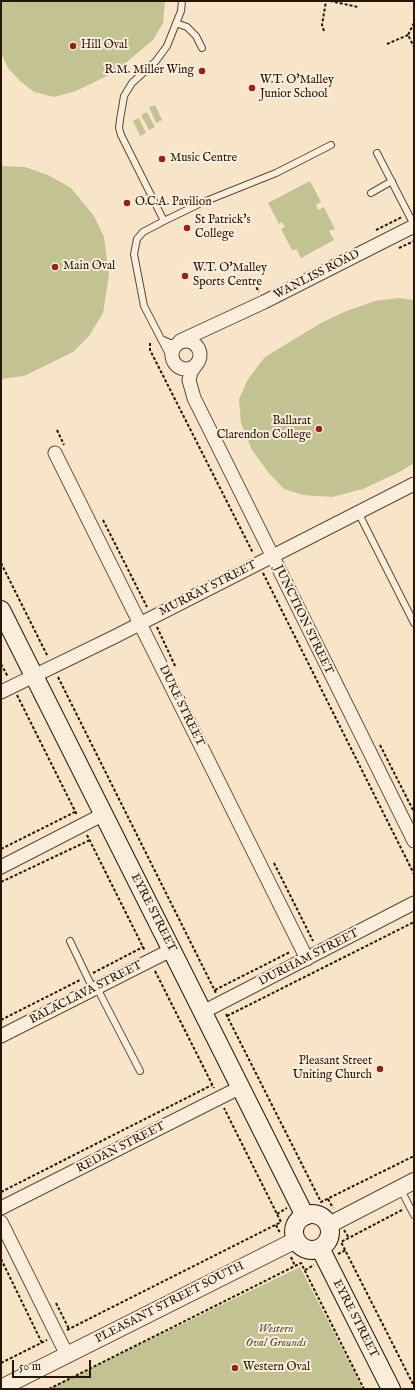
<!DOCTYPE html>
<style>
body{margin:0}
#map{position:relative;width:415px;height:1390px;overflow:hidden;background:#f8e4c9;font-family:"IM FELL English",serif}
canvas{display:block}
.frame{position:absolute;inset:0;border:2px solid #271600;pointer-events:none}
.scale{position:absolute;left:12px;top:1360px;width:79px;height:18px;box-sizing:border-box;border:2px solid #271600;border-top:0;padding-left:5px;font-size:12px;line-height:14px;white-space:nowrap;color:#271600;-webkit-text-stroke:3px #faeddc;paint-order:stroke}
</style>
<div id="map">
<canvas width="415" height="1390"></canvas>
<div class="frame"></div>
<div class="scale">50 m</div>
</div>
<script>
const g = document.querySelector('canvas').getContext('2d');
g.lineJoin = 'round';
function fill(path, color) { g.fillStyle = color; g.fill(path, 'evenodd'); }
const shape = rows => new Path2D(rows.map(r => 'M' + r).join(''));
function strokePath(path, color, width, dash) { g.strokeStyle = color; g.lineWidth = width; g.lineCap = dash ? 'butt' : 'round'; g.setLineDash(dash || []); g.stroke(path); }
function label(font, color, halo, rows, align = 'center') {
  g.font = font + ' "IM FELL English",serif'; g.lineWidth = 4; g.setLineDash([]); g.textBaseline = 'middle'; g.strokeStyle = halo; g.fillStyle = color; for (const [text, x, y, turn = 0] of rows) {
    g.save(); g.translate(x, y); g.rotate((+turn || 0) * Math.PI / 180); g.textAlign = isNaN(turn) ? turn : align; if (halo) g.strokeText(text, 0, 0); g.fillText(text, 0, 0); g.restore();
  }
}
fill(shape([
 [1,1,165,1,163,23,153,40,115,72,76,91,54,97,34,92,20,81,8,68,1,52],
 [155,105,162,120,156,123,149,107],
 [147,112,155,127,149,130,141,115],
 [139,118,146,133,140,136,133,121],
 [1,166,25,167,48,175,71,188,94,216,104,237,109,274,103,313,89,336,73,352,24,376,1,379],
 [310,181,321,202,316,205,318,210,324,207,335,229,329,231,334,240,301,258,296,249,292,250,281,229,285,227,282,222,279,224,268,203],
 [398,298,414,300,414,463,401,471,363,489,332,497,303,495,284,489,268,472,252,450,241,423,239,399,248,379,265,357,321,323,344,312,375,301],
 [300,1267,363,1389,48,1389]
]), '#c3c292');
const service = shape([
 [176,23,187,27,196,36,202,48],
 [377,153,414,225],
 [371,193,392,181],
 [164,221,121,135,119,128,120,120,124,96,132,83,156,61,167,46,181,11,182,1],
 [161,339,170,343,178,343],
 [173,362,144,306,134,254,137,239,143,232,164,221,201,203,276,173,331,145],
 [358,512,414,623],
 [70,941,93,989],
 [97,988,140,1071],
 [400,1188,414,1215]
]);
const minor = shape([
 '172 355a14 14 0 1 1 28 0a14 14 0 1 1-28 0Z',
 [180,341,264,302,414,226],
 [196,365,191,372,189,380,194,398,414,841],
 [55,453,307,959],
 [1,692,116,636,414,484],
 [1,867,104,814],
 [203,1012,414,903],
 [1,1036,171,950],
 [1,1208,241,1087],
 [1,1222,67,1355]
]);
const tertiary = shape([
 [329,1225,414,1181],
 [1,1388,296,1240]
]);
const secondary = shape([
 [1,610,305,1216],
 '294 1232a18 18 0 1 1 36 0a18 18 0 1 1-36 0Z',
 [320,1248,391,1389]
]);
strokePath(service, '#5b4a32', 8);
strokePath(minor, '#5b4a32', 15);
strokePath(tertiary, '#5b4a32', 18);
strokePath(secondary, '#271600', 20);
strokePath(shape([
 [330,1,358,7],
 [414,23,408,35,414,47],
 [324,31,322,25,326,1],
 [387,44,408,35],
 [376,230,402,217],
 [399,248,414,241],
 [254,283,259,292],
 [150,343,150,350,253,553],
 [57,430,64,445],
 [103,520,147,607],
 [1,563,48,657],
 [263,573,414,874],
 [157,627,176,668],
 [1,664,8,677],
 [58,677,216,993],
 [17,695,77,815],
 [380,745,414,812],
 [87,835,145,951],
 [1,849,75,812],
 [274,863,313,941],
 [1,882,90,840],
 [155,971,214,1088],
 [93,973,143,947],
 [215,990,290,952],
 [226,1014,321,1202,414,1156],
 [227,1016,414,922],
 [1,1020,80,980],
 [1,1192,212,1085],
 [328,1199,333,1208],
 [402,1210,341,1242,414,1386],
 [277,1214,287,1208],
 [276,1225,280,1233],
 [344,1230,349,1238],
 [338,1254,346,1250],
 [291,1257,295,1266],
 [1,1259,42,1343],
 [305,1270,314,1265],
 [56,1303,69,1329],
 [67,1330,281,1222,224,1108],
 [1,1363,47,1340],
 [49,1389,301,1263,364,1389]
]), '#271600', 2, [3, 2]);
strokePath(service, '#faeddc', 6);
strokePath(minor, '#faeddc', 13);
strokePath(tertiary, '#faeddc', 16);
strokePath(secondary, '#faeddc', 18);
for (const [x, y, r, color] of [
 [73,46,4,"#8f2418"],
 [202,71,4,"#8f2418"],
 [252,88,4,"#8f2418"],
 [162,159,4,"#8f2418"],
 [127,203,4,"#8f2418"],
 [187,228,4,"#8f2418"],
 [55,267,4,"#8f2418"],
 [185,276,4,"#8f2418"],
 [319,429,4,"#8f2418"],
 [380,1069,4,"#8f2418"],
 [235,1368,4,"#8f2418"]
]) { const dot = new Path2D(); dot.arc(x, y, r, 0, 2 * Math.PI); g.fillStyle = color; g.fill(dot); strokePath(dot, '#faeddc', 1.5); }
label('12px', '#271600', '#faeddc', [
 ["Hill Oval",81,46],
 ["R.M. Miller Wing",194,71,"right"],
 ["W.T. O'Malley",260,81],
 ["Junior School",260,95],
 ["Music Centre",170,159],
 ["O.C.A. Pavilion",135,203],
 ["St Patrick's",195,221],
 ["College",195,235],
 ["Main Oval",63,267],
 ["W.T. O'Malley",193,269],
 ["Sports Centre",193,283],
 ["Ballarat",311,422,"right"],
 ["Clarendon College",311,436,"right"],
 ["Pleasant Street",372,1062,"right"],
 ["Uniting Church",372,1076,"right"],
 ["Western Oval",243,1368]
], 'left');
label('12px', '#271600', '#faeddc', [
 ["WANLISS ROAD",317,275,-27],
 ["MURRAY STREET",208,589,-27],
 ["JUNCTION STREET",303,620,64],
 ["DUKE STREET",181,706,64],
 ["EYRE STREET",153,913,63],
 ["DURHAM STREET",309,958,-27],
 ["BALACLAVA STREET",86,993,-27],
 ["REDAN STREET",121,1148,-27],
 ["PLEASANT STREET SOUTH",170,1303,-27],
 ["EYRE STREET",355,1319,63]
]);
label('italic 12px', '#5e5233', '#faeddc', [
 ["Western",276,1330],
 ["Oval Grounds",276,1344]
]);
</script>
